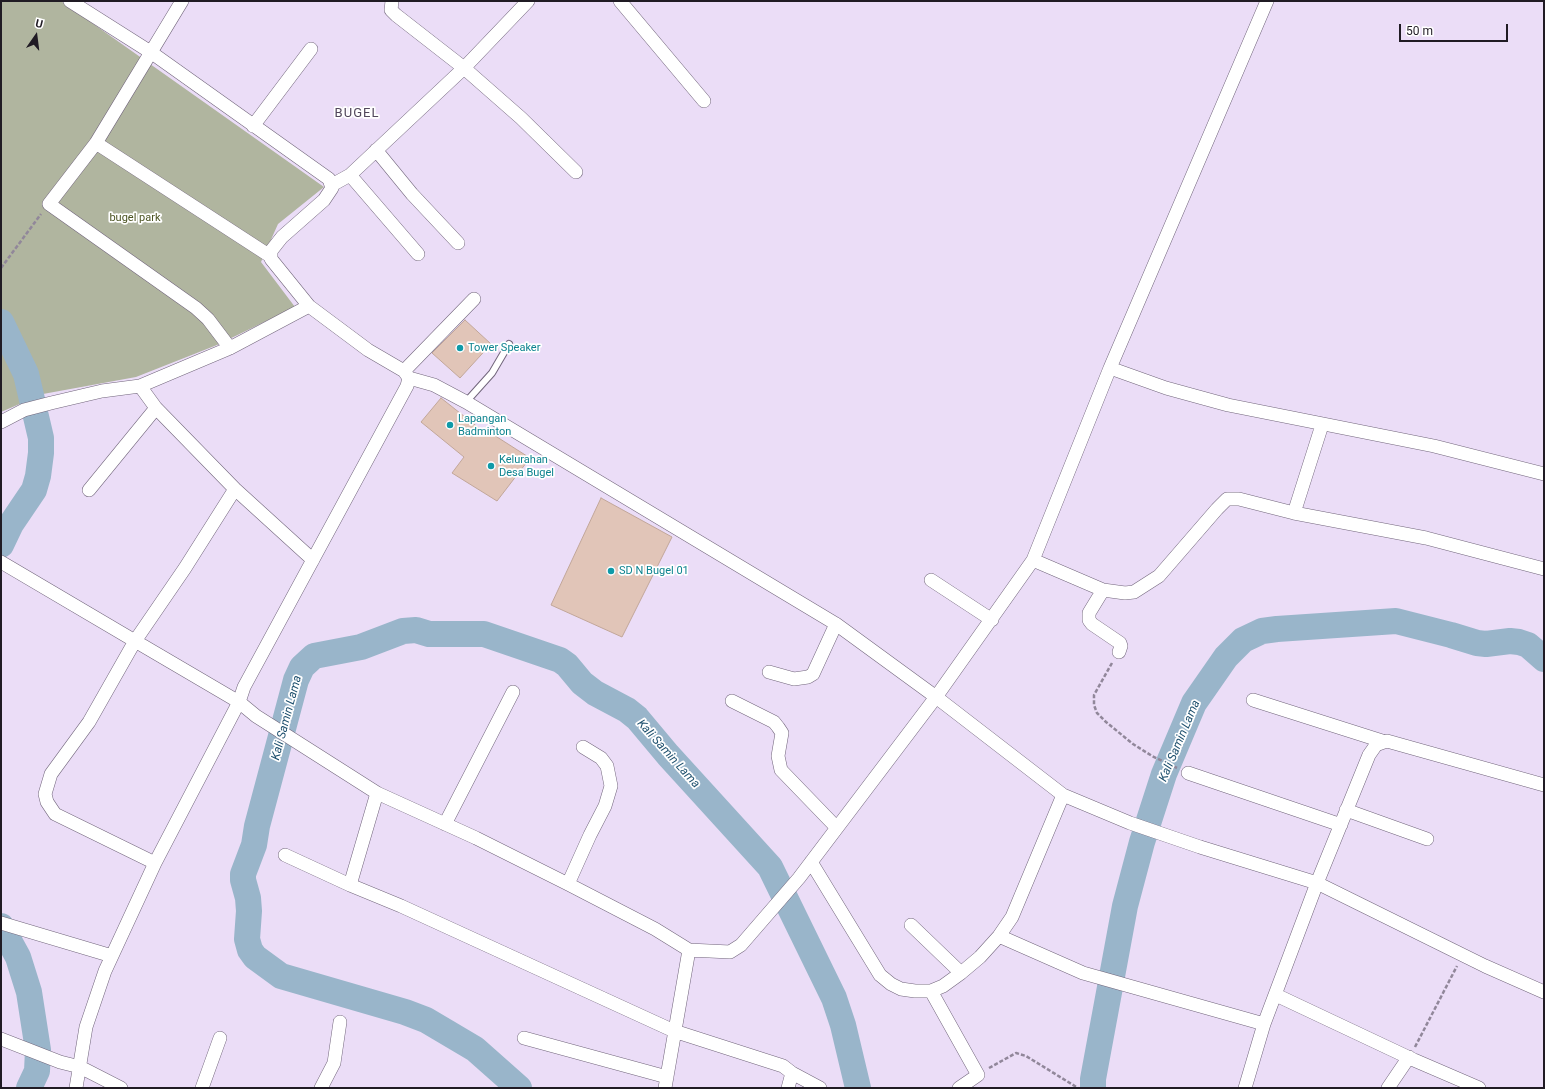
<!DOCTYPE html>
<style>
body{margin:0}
#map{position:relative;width:1545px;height:1089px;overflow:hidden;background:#ebddf7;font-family:Roboto,sans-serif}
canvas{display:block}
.frame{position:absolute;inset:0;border:2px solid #201b24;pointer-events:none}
.north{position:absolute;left:16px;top:16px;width:40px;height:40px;-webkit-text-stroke:3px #fff;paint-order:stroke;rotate:14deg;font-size:11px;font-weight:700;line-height:16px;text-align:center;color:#201b24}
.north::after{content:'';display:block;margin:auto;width:14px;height:18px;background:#201b24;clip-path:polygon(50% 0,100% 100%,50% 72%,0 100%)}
.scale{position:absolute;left:1399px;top:24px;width:109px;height:18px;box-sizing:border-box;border:2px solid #201b24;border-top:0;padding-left:5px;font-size:12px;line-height:14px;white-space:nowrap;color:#201b24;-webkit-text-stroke:3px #fff;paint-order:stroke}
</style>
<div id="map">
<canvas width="1545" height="1089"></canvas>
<div class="frame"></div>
<div class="north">U</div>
<div class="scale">50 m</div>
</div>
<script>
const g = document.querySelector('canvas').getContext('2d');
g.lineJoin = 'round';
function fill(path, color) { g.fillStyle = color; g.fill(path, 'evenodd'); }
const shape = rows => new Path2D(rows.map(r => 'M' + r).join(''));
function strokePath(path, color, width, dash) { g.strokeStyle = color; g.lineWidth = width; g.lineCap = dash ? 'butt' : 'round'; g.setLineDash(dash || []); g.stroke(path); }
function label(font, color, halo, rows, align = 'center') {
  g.font = font + ' Roboto,sans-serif'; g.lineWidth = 3.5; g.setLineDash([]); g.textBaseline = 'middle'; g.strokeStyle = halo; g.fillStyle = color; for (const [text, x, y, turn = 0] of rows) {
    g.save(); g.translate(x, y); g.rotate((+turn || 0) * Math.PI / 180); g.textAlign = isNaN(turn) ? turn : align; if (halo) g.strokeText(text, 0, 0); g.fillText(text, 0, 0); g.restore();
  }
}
fill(shape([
 [1,1,61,1,324,187,278,224,261,262,295,307,217,345,136,377,43,394,1,412]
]), '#b0b59f');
strokePath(shape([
 [1,322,26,374,41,438,41,453,38,476,34,490,11,524,1,545],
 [1,926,18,957,29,992,38,1050,37,1071,29,1088],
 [519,1088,475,1049,426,1020,405,1012,281,976,255,957,250,950,247,939,249,911,248,898,243,880,243,874,254,845,257,826,296,680,302,667,314,656,361,647,403,631,416,630,429,634,484,634,560,660,567,665,582,683,595,693,627,710,637,718,668,755,770,867,834,998,843,1025,858,1088],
 [1093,1088,1093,1079,1125,906,1142,842,1164,774,1194,703,1226,657,1243,640,1262,631,1277,629,1396,621,1451,635,1477,643,1486,644,1510,641,1519,642,1528,645,1544,659]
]), '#99b5ca', 26);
const building = shape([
 [465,320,491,344,460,378,432,353,465,320],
 [441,398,484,432,486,430,530,458,497,501,452,473,464,457,421,422,441,398],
 [601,498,672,537,622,637,551,605,601,498]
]);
fill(building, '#e1c5b8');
strokePath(building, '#c1a699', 1);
const lane = shape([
 [466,402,492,373,509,344]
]);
const street = shape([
 [70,1,152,53,329,179,332,188,324,200,282,237,271,251,271,259,309,306,368,350,404,371,409,378,407,386,244,687,239,702,256,716,377,793,476,838,568,884,655,929,689,950,665,1088],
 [182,1,96,143,49,204,196,308,208,319,230,348],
 [392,1,391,10,396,15,464,68,521,118,576,172],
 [620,1,704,101],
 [253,126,311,49],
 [96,143,270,256],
 [376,150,412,194,458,243],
 [350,175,418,254],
 [332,185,350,175,464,68,528,1],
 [1110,368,1166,388,1228,405,1434,446,1544,474],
 [404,371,474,299],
 [409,378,434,385,466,402,836,624,936,697,1063,795,1130,823,1200,847,1317,883,1485,966,1544,992],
 [140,386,156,408,235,489,313,560],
 [1,422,24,410,51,403,102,391,140,386,230,348,309,306],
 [89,490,156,408],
 [1294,513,1426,538,1544,569],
 [1033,560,1103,590,1125,593,1134,592,1159,576,1217,509,1227,499,1239,499,1294,513,1322,425],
 [1,562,135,641,89,722,51,774,45,794,47,802,55,814,155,863],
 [931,580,992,620],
 [1103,590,1089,613,1089,620,1092,624,1120,643,1121,646,1119,652],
 [769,672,794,679,808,677,813,674,836,624],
 [1253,700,1382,741],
 [732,701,774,722,778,727,782,733,778,756,781,770,837,828],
 [1188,773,1341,825],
 [377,793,350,885,401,906,674,1031,783,1066,792,1073,820,1088],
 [1346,810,1427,839],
 [445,824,513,692],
 [285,855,350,885],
 [811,862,880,975,891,984,901,989,915,991,931,991,943,986,961,973,980,957,999,936,1012,917,1063,795],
 [568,884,590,835,605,806,611,786,607,766,601,758,583,747],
 [1,923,112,956],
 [911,925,961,973],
 [999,936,1083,973,1264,1024],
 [689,950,730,952,741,945,799,878,936,697,1033,560,1110,368,1267,1],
 [931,991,978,1075,959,1088],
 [1276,995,1414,1060,1479,1088],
 [524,1038,667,1077],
 [1,1039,60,1062,80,1067,121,1088],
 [76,1088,86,1027,105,971,155,863,239,702,135,641,185,568,235,489],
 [202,1088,220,1038],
 [321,1088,334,1063,340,1022],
 [788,1088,792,1073],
 [1245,1088,1264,1024,1317,883,1369,755,1376,745,1387,741,1544,785],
 [1388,1088,1409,1057]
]);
strokePath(lane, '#72667c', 8);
strokePath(street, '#72667c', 14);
strokePath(shape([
 [1,268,41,214],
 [1112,663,1094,695,1094,705,1097,713,1106,722,1133,744,1152,756,1177,768],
 [1415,1047,1457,966],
 [989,1068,1016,1053,1026,1056,1078,1088]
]), '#91879a', 2.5, [4, 2]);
strokePath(lane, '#fff', 6);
strokePath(street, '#fff', 13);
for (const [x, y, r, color] of [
 [460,348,4,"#0f9aa8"],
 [450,425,4,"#0f9aa8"],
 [491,466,4,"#0f9aa8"],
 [611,571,4,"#0f9aa8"]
]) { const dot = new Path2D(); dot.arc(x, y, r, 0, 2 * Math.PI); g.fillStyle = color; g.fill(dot); strokePath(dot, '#fff', 1.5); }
label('11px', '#4c5422', '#fff', [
 ["bugel park",135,218]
]);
label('11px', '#0d838f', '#fff', [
 ["Tower Speaker",468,348],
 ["Lapangan",458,419],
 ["Badminton",458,432],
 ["Kelurahan",499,460],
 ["Desa Bugel",499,473],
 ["SD N Bugel 01",619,571]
], 'left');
label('italic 12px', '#1d4f6d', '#fff', [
 ["Kali Samin Lama",287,718,-75],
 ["Kali Samin Lama",1180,741,-67],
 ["Kali Samin Lama",668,754,48]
]);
g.letterSpacing = '1px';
label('13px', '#51465b', '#fff', [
 ["BUGEL",357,114]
]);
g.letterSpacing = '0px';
</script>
